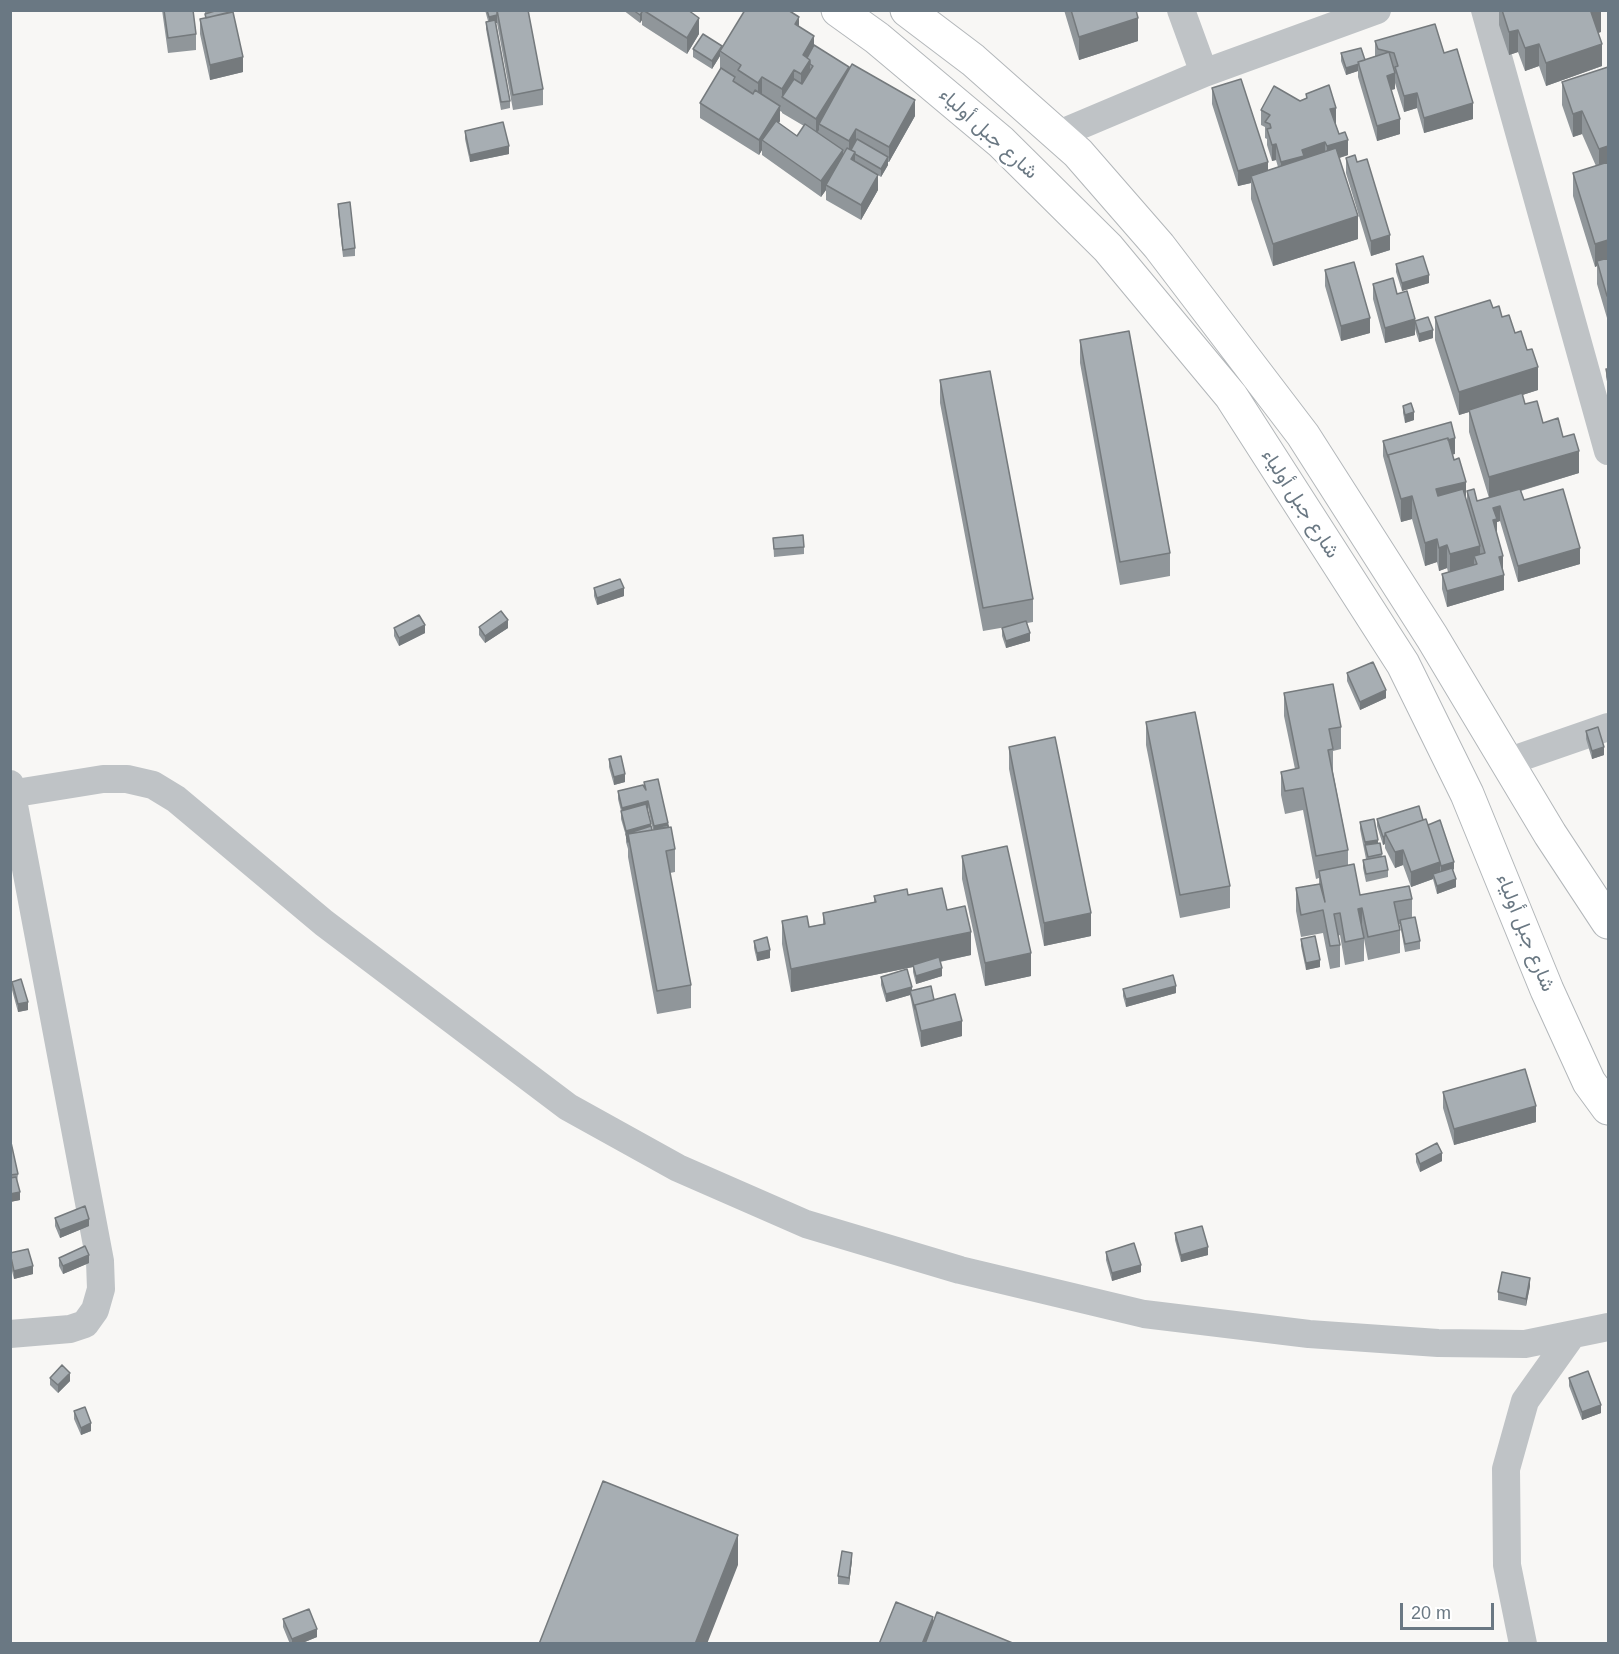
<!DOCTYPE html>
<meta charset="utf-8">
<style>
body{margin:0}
#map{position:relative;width:1619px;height:1654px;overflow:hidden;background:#f8f7f5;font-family:Helvetica,sans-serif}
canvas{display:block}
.frame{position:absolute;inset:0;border:12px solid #6a7883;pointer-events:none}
.scale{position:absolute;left:1400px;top:1603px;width:94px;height:27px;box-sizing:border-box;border:3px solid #6a7883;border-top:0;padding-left:8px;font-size:18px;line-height:21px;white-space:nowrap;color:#6a7883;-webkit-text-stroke:4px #fff;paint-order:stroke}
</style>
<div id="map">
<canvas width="1619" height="1654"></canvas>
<div class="frame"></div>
<div class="scale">20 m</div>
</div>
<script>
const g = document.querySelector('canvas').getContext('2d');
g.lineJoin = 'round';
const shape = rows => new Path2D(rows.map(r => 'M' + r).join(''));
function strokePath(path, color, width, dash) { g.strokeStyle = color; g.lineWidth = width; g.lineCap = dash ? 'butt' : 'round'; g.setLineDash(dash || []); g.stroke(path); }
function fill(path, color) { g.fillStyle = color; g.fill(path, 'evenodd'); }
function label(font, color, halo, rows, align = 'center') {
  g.font = font + ' Helvetica,Vazirmatn,sans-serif'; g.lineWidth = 6; g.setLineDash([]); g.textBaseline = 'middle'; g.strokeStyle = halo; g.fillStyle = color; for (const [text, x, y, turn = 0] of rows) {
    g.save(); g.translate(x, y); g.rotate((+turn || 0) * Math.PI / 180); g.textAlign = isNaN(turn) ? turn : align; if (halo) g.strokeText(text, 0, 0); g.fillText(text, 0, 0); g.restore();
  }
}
const primary = shape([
 [838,10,877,38,1001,142,1108,248,1231,396,1403,664,1467,794,1547,990,1589,1082,1608,1108],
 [907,10,973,60,1078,153,1159,246,1303,435,1432,637,1550,834,1608,922]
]);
strokePath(primary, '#b3b7ba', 35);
strokePath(shape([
 [1181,10,1204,73],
 [1485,10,1608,451],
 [1057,135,1204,73,1377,10],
 [1507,762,1608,727],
 [10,784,100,1261,101,1289,95,1310,85,1324,70,1329,10,1334],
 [10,794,103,779,127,779,153,785,176,799,324,923,568,1107,678,1168,806,1224,960,1270,1144,1314,1309,1334,1438,1343,1525,1344,1608,1327],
 [1523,1644,1507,1565,1506,1469,1525,1401,1572,1335]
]), '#bfc3c6', 28);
strokePath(primary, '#fff', 33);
fill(shape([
 [162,10,193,10,196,34,196,50,168,53],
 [205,10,240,10,233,12,243,72,210,80,200,34,200,19,205,18],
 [485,10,528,10,543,89,543,105,513,110,497,23,496,23,510,101,510,108,501,110,486,29,486,22,488,21],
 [623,10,688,10,699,34,687,54,642,25,642,20,640,23],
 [1064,10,1136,10,1138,41,1079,60],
 [1499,10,1601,10,1601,32,1598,33,1602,66,1546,86,1539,66,1525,71,1518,52,1509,55,1499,25],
 [799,26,814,45,849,71,915,116,889,162,888,162,888,165,881,177,878,175,878,190,861,220,826,200,826,190,821,197,762,155,762,150,759,155,700,118,700,103,720,70,720,56,712,69,693,57,693,49,722,48],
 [780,111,782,112,782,111,782,113,804,126,797,136,779,123,780,121],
 [1375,41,1444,53,1473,119,1424,133,1417,108,1404,112,1395,83,1395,73,1394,68,1395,89,1391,90,1400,134,1377,141,1358,77,1358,71,1346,75,1341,61,1341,53,1365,60,1375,56],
 [1608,69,1608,318,1607,318,1597,284,1597,266,1595,267,1573,196,1573,173,1596,166,1582,134,1573,137,1562,105,1562,82],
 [1212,88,1268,170,1278,167,1276,160,1272,161,1267,145,1267,139,1265,138,1265,127,1261,125,1261,110,1306,99,1306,94,1336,123,1335,123,1348,155,1339,158,1358,239,1273,266,1251,199,1251,183,1238,186,1212,104],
 [465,131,509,154,470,162,465,139],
 [1346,158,1357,162,1390,250,1371,256,1346,173],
 [338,204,355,248,355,256,343,257,338,212],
 [1396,264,1429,283,1402,291,1396,272],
 [1325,270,1370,333,1341,341,1325,286],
 [1373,284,1397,294,1415,335,1385,343,1373,299],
 [1493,308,1502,317,1515,333,1538,390,1522,395,1525,404,1543,423,1563,437,1579,473,1521,491,1524,500,1580,564,1518,582,1500,521,1497,522,1497,534,1503,569,1504,590,1447,607,1442,589,1442,574,1448,572,1447,568,1439,571,1437,562,1425,566,1412,519,1401,522,1383,456,1383,441,1455,454,1452,454,1467,503,1467,491,1477,501,1489,498,1469,432,1469,412,1459,415,1435,340,1435,317],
 [1415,321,1433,338,1419,342,1415,329],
 [1080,340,1170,553,1170,576,1120,585,1080,363],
 [1606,369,1608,369,1608,386,1606,377],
 [940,380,1033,599,1033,622,1027,623,1030,641,1006,648,1002,636,1002,628,1012,626,983,631,940,403],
 [1403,406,1414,420,1405,423,1403,413],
 [773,538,804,547,804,554,774,557],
 [594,588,624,596,597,605,594,596],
 [479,627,508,628,485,643,479,635],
 [394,628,425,633,399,646,394,636],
 [1347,673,1386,698,1360,710,1347,681],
 [1284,693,1341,727,1341,749,1333,751,1333,772,1348,850,1348,865,1360,895,1412,899,1412,918,1420,941,1420,949,1405,952,1400,924,1398,924,1400,930,1400,953,1368,960,1364,939,1364,961,1345,965,1340,935,1338,936,1340,945,1340,967,1330,969,1323,933,1301,937,1296,911,1296,888,1319,884,1319,878,1316,879,1303,810,1285,814,1281,795,1281,772,1295,769,1284,716],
 [1146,722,1230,886,1230,908,1180,918,1146,745],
 [1586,731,1604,755,1592,759,1586,739],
 [1009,747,1091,936,1044,946,1009,769],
 [609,759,625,782,614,785,609,767],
 [644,782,668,823,675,849,675,872,670,873,691,985,691,1008,657,1014,628,857,628,849,626,842,626,836,621,819,621,811,618,799,618,791,644,787],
 [648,808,653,830,652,830,651,824,647,809],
 [1377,819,1423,820,1428,825,1454,869,1453,870,1456,887,1437,894,1433,879,1411,887,1403,865,1395,868,1385,848,1385,844,1383,845,1377,826],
 [1360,822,1378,843,1382,856,1388,870,1388,877,1366,882,1363,868,1363,860,1366,859,1360,829],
 [962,856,1031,976,985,986,962,879],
 [908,895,947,910,971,955,940,962,942,976,916,984,913,972,913,967,791,992,782,944,782,921,809,927,823,924,823,913,874,902,874,896],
 [1301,939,1320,967,1306,970,1301,946],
 [754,941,770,958,757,961,754,948],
 [881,977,934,1000,962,1036,921,1047,915,1020,910,995,886,1002,881,985],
 [12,982,28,1010,18,1012,12,990],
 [1123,989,1176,993,1126,1007,1123,996],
 [1443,1092,1536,1122,1454,1145,1443,1108],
 [10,1138,18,1174,17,1182,20,1200,10,1202],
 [1416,1154,1442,1161,1420,1172,1416,1162],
 [55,1218,89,1226,60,1238,55,1226],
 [1175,1233,1208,1255,1181,1262,1175,1240],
 [1106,1252,1141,1272,1112,1281,1106,1260],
 [10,1253,33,1274,14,1279,10,1263],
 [59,1258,89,1263,63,1274,59,1266],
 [1530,1286,1526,1306,1498,1300,1498,1292],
 [50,1378,70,1381,58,1393,50,1385],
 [1569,1378,1601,1413,1582,1420,1569,1386],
 [74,1411,91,1431,81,1435,74,1419],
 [852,1560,849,1585,838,1584,838,1576],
 [283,1619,317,1637,300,1644,290,1644,283,1627]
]), '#90969a');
fill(shape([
 [1595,10,1601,10,1601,32,1591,35,1591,12],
 [642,12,642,20,640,23,640,15],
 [497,15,497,23,489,25,489,17],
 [799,17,799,40,795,24],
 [699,18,699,34,687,54,687,38],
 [1138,18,1138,41,1079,60,1079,37],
 [1518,30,1518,52,1509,55,1509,32],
 [814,36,814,59,810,64,810,83,801,97,801,74,803,55],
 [1539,44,1539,66,1525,71,1525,48],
 [1602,44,1602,66,1546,86,1546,63],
 [722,46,722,52,720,51,720,56,712,69,712,61],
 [243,57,243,72,210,80,210,65],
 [1358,64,1358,71,1346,75,1346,68],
 [849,67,849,82,819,124,819,130,816,134,816,119],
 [794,70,794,92,782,97,782,112,782,89],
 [1395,73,1395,89,1387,91,1387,76],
 [762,77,762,99,758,106,758,83],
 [1417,93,1417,108,1404,112,1404,96],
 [915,100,915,116,889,162,889,147],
 [1473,103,1473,119,1424,133,1424,118],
 [780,106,780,121,766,143,762,140,762,150,759,155,759,140],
 [1336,108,1336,123,1330,125,1330,109],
 [1582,111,1582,134,1573,137,1573,114],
 [1400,119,1400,134,1377,141,1377,126],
 [856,129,856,144,849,156,849,141],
 [1348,140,1348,155,1327,162,1327,146],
 [1325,142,1325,157,1281,178,1281,162,1302,150],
 [1276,144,1276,160,1272,161,1272,145],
 [509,146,509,154,470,162,470,155],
 [1608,146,1608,169,1599,172,1599,149],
 [843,150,843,166,826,185,826,190,821,197,821,181],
 [855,152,855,168,851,159],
 [888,157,888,165,881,177,881,169],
 [1268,162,1268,177,1251,176,1251,183,1238,186,1238,171],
 [878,175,878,190,861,220,861,205],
 [1358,216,1358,239,1273,266,1273,244],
 [1390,235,1390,250,1371,256,1371,241],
 [1608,240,1608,263,1597,261,1597,266,1595,267,1595,244],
 [1429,275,1429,283,1402,291,1402,283],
 [1608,295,1608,318,1607,318,1607,296],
 [1370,318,1370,333,1341,341,1341,326],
 [1415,319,1415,335,1385,343,1385,328],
 [1433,330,1433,338,1419,342,1419,334],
 [1538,367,1538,390,1470,412,1469,410,1469,412,1459,415,1459,392],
 [1414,412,1414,420,1405,423,1405,415],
 [1455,438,1455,454,1393,471,1389,457],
 [1579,451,1579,473,1489,500,1489,477],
 [1466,482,1466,505,1436,512,1436,489],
 [1412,496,1412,519,1401,522,1401,499],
 [1500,506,1500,521,1497,522,1497,535,1493,536,1493,508],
 [1437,539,1437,562,1425,566,1425,543],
 [1447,545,1447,568,1439,571,1439,548],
 [1480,546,1480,568,1477,564,1474,556,1474,570,1450,577,1450,554],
 [1580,548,1580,564,1518,582,1518,566],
 [1503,556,1503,571,1499,557],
 [1504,575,1504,590,1447,607,1447,591],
 [624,588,624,596,597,605,597,598],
 [508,620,508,628,485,643,485,636],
 [425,625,425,633,399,646,399,638],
 [1030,633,1030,641,1006,648,1006,641],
 [1386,690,1386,698,1360,710,1360,702],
 [1604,747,1604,755,1592,759,1592,751],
 [625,774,625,782,614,785,614,777],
 [648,801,648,808,622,816,622,808],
 [668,823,668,831,654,834,654,826],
 [651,824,651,832,626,839,626,831],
 [1385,836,1385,844,1383,845,1383,837],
 [1378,840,1378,847,1365,845,1365,850,1365,842],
 [1403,850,1403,865,1395,868,1395,852],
 [1440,862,1440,877,1433,874,1433,879,1411,887,1411,872],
 [1454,862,1454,869,1441,874,1441,866],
 [1456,879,1456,887,1437,894,1437,886],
 [1362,908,1362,931,1358,909],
 [1091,913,1091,936,1044,946,1044,923],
 [971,932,971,955,914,967,913,965,913,967,791,992,791,969],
 [770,950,770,958,757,961,757,953],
 [1031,953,1031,976,985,986,985,963],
 [1320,960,1320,967,1306,970,1306,963],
 [942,968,942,976,916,984,916,976],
 [1176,986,1176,993,1126,1007,1126,999],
 [912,987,912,995,910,991,910,995,886,1002,886,994],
 [28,1002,28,1010,18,1012,18,1004],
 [962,1021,962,1036,921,1047,921,1031],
 [1536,1106,1536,1122,1454,1145,1454,1129],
 [1442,1153,1442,1161,1420,1172,1420,1164],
 [20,1192,20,1200,10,1202,10,1194],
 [89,1219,89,1226,60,1238,60,1230],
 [1208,1247,1208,1255,1181,1262,1181,1255],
 [89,1255,89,1263,63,1274,63,1266],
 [1141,1265,1141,1272,1112,1281,1112,1273],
 [33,1266,33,1274,14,1279,14,1271],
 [1530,1278,1530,1286,1526,1306,1526,1299],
 [70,1373,70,1381,58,1393,58,1385],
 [1601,1405,1601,1413,1582,1420,1582,1412],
 [91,1423,91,1431,81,1435,81,1428],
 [738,1535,738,1565,707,1644,695,1644],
 [852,1553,852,1560,849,1585,849,1578],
 [933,1617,933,1640,931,1644,922,1644],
 [317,1629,317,1637,300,1644,292,1644,292,1639]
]), '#757a7d');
const building = shape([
 [164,10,193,10,196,34,168,38,164,10],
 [218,10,230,10,230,12,206,18,205,14,218,10],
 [487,10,497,10,497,15,489,17,487,10],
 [497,10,528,10,543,89,513,95,497,10],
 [633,10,642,10,642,12,640,15,633,10],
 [643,10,688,10,699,18,687,38,643,10],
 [745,10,773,10,775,11,775,10,788,10,799,17,795,24,814,36,803,55,810,60,801,74,794,70,782,89,762,77,758,83,738,70,741,65,720,51,745,10],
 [1071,10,1136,10,1138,18,1079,37,1071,10],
 [1502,10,1595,10,1591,12,1602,44,1546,63,1539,44,1525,48,1518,30,1509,32,1502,10],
 [233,12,243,57,210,65,200,19,233,12],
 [495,20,510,101,501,102,486,22,495,20],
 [1435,24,1444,53,1457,49,1473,103,1424,118,1417,93,1404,96,1395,67,1398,66,1394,53,1378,49,1375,41,1435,24],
 [703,34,722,46,712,61,693,49,703,34],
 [814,45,849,67,816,119,782,97,794,79,802,84,813,66,810,64,810,60,807,58,814,45],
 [1361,48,1365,60,1358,62,1359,64,1346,68,1341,53,1361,48],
 [1389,52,1395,73,1387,76,1400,119,1377,126,1358,62,1389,52],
 [852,64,915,100,889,147,856,129,849,141,819,124,852,64],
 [1608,67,1608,146,1599,149,1582,111,1573,114,1562,82,1608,67],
 [721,68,735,77,733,81,753,94,755,90,780,106,759,140,700,103,721,68],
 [1241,79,1268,162,1238,171,1212,88,1241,79],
 [1329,85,1336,108,1330,109,1339,134,1345,132,1348,140,1327,146,1325,142,1302,150,1304,156,1281,162,1276,144,1272,145,1267,129,1271,128,1270,124,1265,122,1270,115,1261,110,1274,86,1300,101,1307,98,1306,94,1329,85],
 [776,121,797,136,805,124,843,150,821,181,762,140,776,121],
 [503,122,509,146,470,155,465,131,503,122],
 [857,139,888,157,881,169,855,154,855,152,851,150,857,139],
 [847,148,855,152,851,159,878,175,861,205,826,185,847,148],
 [1336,148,1358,216,1273,244,1251,176,1336,148],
 [1355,155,1357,162,1367,159,1390,235,1371,241,1346,158,1355,155],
 [1608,162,1608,240,1595,244,1573,173,1608,162],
 [350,202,355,248,343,250,338,204,350,202],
 [1423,256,1429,275,1402,283,1396,264,1423,256],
 [1608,258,1608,295,1607,296,1597,261,1608,258],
 [1354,262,1370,318,1341,326,1325,270,1354,262],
 [1393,278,1397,294,1407,291,1415,319,1385,328,1373,284,1393,278],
 [1490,300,1493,308,1499,306,1502,317,1509,315,1515,333,1521,331,1527,350,1532,349,1538,367,1459,392,1435,317,1490,300],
 [1428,317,1433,330,1419,334,1415,321,1428,317],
 [1129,331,1170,553,1120,562,1080,340,1129,331],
 [1606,369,1608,369,1608,379,1606,369],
 [990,371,1033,599,983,608,940,380,990,371],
 [1522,393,1525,404,1537,401,1543,423,1558,418,1563,437,1574,434,1579,451,1489,477,1469,410,1522,393],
 [1411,403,1414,412,1405,415,1403,406,1411,403],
 [1451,422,1455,438,1448,440,1448,438,1388,455,1389,457,1388,457,1383,441,1451,422],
 [1448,438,1454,460,1459,458,1466,482,1436,489,1438,496,1463,489,1480,546,1450,554,1447,545,1439,548,1437,539,1425,543,1412,496,1401,499,1388,455,1448,438],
 [1474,489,1477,501,1520,489,1524,500,1563,489,1580,548,1518,566,1500,506,1493,508,1497,519,1493,520,1503,556,1499,557,1504,575,1447,591,1442,574,1477,564,1474,556,1485,553,1467,491,1474,489],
 [803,535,804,547,774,549,773,538,803,535],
 [620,579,624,588,597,598,594,588,620,579],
 [501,611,508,620,485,636,479,627,501,611],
 [419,615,425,625,399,638,394,628,419,615],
 [1026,621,1030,633,1006,641,1002,628,1026,621],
 [1373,662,1386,690,1360,702,1347,673,1373,662],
 [1333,684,1341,727,1329,729,1333,749,1328,750,1348,850,1316,856,1303,788,1285,791,1281,772,1299,768,1284,693,1333,684],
 [1195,712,1230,886,1180,895,1146,722,1195,712],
 [1598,727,1604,747,1592,751,1586,731,1598,727],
 [1055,737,1091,913,1044,923,1009,747,1055,737],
 [621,756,625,774,614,777,609,759,621,756],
 [658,779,668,823,654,826,648,801,622,808,618,791,643,785,646,790,644,782,658,779],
 [646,804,651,824,626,831,621,811,646,804],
 [1419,806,1423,820,1385,833,1385,836,1383,837,1377,819,1419,806],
 [1374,819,1378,840,1365,842,1360,822,1374,819],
 [1426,819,1440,862,1411,872,1403,850,1395,852,1385,833,1426,819],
 [1440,820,1454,862,1441,866,1440,862,1428,825,1440,820],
 [668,825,668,827,655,829,654,828,668,825],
 [651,826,652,830,628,834,628,842,626,834,651,826],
 [671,827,675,849,666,851,691,985,657,991,628,834,671,827],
 [1380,843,1382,854,1368,857,1365,845,1380,843],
 [1007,846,1031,953,985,963,962,856,1007,846],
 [1385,856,1388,870,1366,874,1363,860,1385,856],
 [1354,864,1360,895,1409,886,1412,899,1394,902,1400,930,1368,937,1362,908,1358,909,1364,938,1345,942,1340,913,1334,914,1340,945,1330,946,1323,910,1301,915,1296,888,1320,884,1325,902,1319,871,1354,864],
 [1452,868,1456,879,1437,886,1433,874,1452,868],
 [942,888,947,910,965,906,971,932,791,969,782,921,807,916,809,927,825,924,823,913,876,902,874,896,907,889,908,895,942,888],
 [1415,917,1420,941,1405,944,1400,920,1415,917],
 [1315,936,1320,960,1306,963,1301,939,1315,936],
 [767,937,770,950,757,953,754,941,767,937],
 [939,957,942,968,916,976,913,965,939,957],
 [907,969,912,987,886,994,881,977,907,969],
 [1173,975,1176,986,1126,999,1123,989,1173,975],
 [21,979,28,1002,18,1004,12,982,21,979],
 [931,986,934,1000,915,1005,915,1009,910,991,931,986],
 [955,994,962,1021,921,1031,915,1005,955,994],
 [1525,1069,1536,1106,1454,1129,1443,1092,1525,1069],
 [10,1138,18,1174,10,1175,10,1138],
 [1437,1143,1442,1153,1420,1164,1416,1154,1437,1143],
 [16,1177,20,1192,10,1194,10,1178,16,1177],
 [85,1206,89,1219,60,1230,55,1218,85,1206],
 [1202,1226,1208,1247,1181,1255,1175,1233,1202,1226],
 [1134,1243,1141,1265,1112,1273,1106,1252,1134,1243],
 [85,1246,89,1255,63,1266,59,1258,85,1246],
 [28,1249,33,1266,14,1271,10,1253,28,1249],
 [1502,1272,1530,1278,1526,1299,1498,1292,1502,1272],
 [62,1365,70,1373,58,1385,50,1378,62,1365],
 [1588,1371,1601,1405,1582,1412,1569,1378,1588,1371],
 [85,1407,91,1423,81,1428,74,1411,85,1407],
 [603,1481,738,1535,695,1644,539,1644,603,1481],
 [842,1551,852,1553,849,1578,838,1576,842,1551],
 [896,1602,933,1617,922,1644,879,1644,896,1602],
 [309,1609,317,1629,292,1639,283,1619,309,1609],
 [937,1612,1015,1644,925,1644,937,1612]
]);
fill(building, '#a7aeb3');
strokePath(building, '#757a7d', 1.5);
label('20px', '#6a7883', '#fff', [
 ["شارع جبل أولياء",988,134,42],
 ["شارع جبل أولياء",1300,504,57],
 ["شارع جبل أولياء",1525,933,68]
]);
</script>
